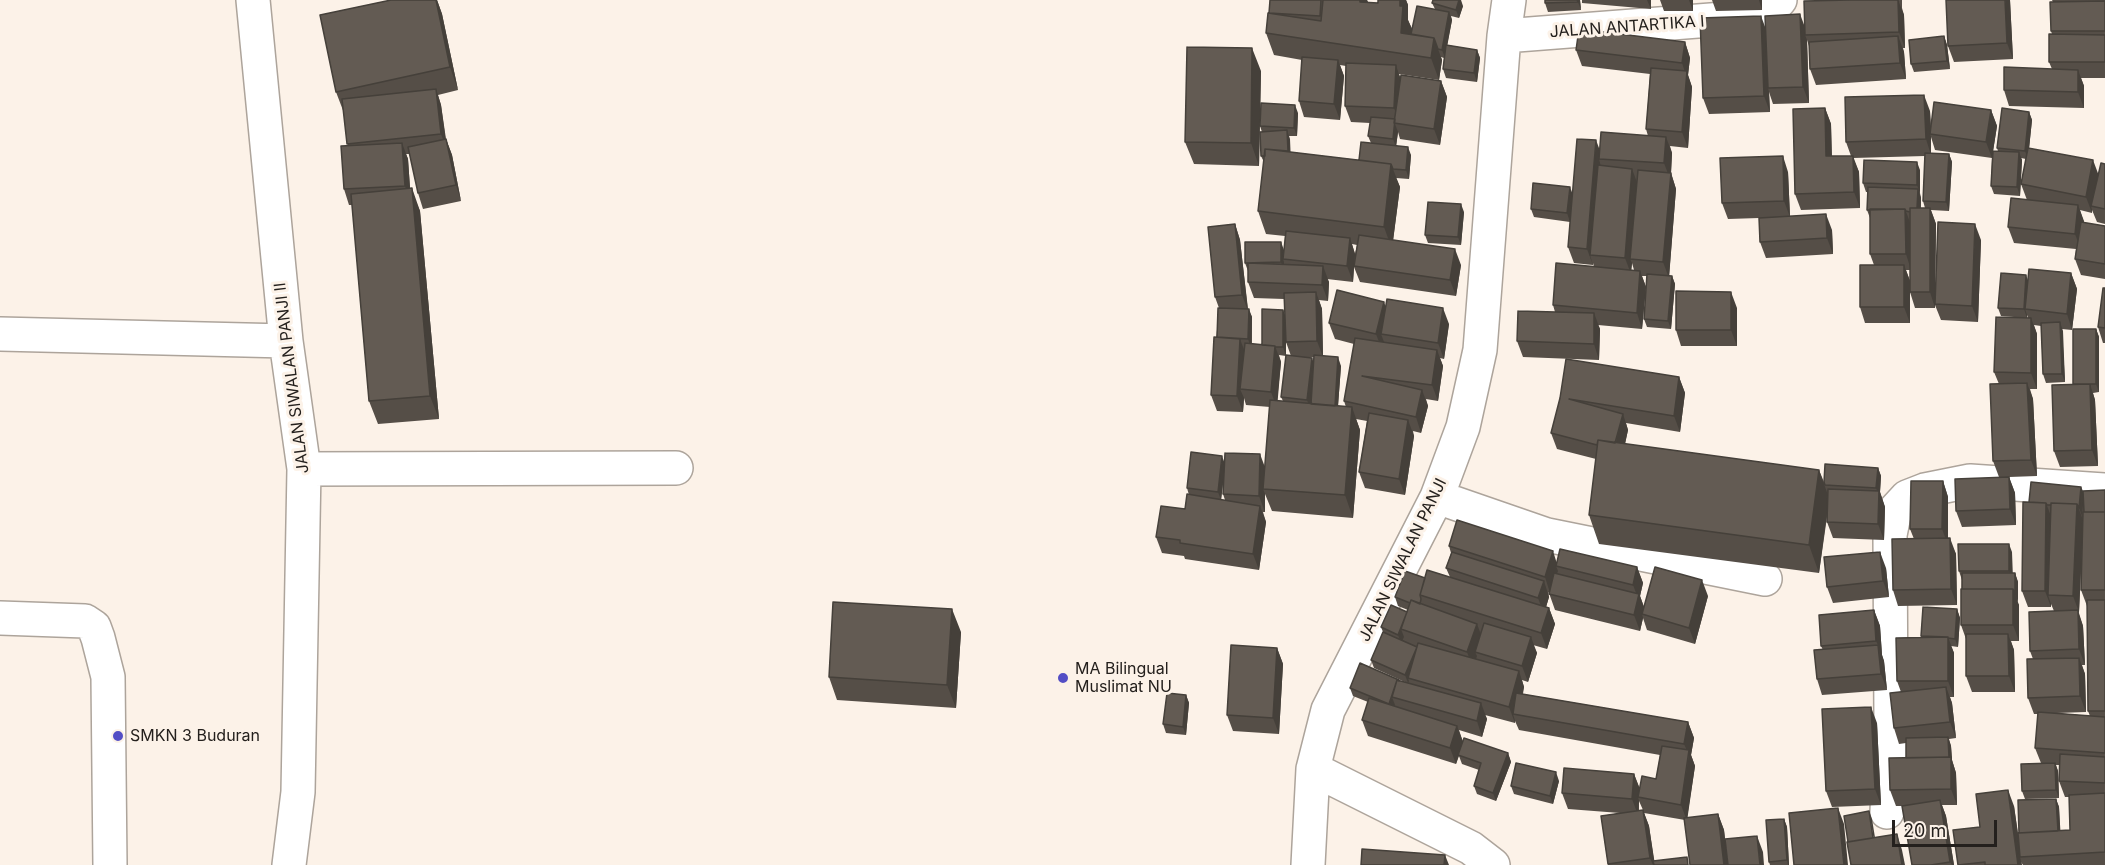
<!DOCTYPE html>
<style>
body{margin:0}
#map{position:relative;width:2105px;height:865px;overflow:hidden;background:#fcf2e8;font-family:Inter,sans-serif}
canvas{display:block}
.scale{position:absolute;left:1892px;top:820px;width:105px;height:27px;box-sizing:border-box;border:3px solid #24201d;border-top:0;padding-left:8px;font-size:18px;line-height:21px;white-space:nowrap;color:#24201d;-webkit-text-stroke:4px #fcf2e8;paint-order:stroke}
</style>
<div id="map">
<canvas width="2105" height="865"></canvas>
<div class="scale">20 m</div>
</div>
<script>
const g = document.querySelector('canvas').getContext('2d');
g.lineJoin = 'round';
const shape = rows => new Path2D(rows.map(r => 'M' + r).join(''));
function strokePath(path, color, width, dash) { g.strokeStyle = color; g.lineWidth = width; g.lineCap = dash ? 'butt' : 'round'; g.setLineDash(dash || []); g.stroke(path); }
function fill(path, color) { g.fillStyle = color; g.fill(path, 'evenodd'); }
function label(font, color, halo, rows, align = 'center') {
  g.font = font + ' Inter,sans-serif'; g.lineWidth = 6; g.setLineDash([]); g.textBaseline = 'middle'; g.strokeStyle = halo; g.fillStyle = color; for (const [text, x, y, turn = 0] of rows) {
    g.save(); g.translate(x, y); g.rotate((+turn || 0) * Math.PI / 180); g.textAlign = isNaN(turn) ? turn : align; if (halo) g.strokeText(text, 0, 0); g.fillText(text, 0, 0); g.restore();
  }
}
const minor = shape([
 [253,0,286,341,304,469,298,792,289,865],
 [1504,36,1762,16,1770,11,1780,0],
 [0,334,286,341],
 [304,469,676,468],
 [1437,497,1547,535,1765,579],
 [0,618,85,621,94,627,98,638,108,677,110,865],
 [1313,769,1471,848,1493,865],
 [1887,812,1891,721,1890,535,1895,510,1907,497,1925,490,1970,481,2105,490],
 [1308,865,1313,769,1328,710,1437,497,1463,427,1480,350,1504,36,1509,0]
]);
strokePath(minor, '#ada49b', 36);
strokePath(minor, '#fff', 33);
fill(shape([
 [391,0,437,0,442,14,458,90,438,95,441,105,446,139,452,155,461,201,423,209,418,193,410,154,406,154,408,159,410,188,420,211,439,419,378,424,369,401,352,205,349,205,344,189,348,146,344,113,336,92],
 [1270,0,1367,0,1368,3,1378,3,1378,0,1406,0,1408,5,1408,20,1412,29,1411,34,1435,9,1432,3,1463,6,1459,18,1451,16,1452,20,1447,45,1477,50,1480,58,1477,82,1446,78,1443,69,1444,58,1441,57,1442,60,1439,80,1399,74,1401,79,1441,81,1447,97,1440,145,1400,139,1398,132,1396,146,1411,155,1409,179,1396,178,1400,187,1393,240,1461,265,1456,296,1360,282,1354,267,1353,282,1327,279,1329,282,1328,301,1319,300,1322,309,1323,356,1341,366,1338,406,1346,407,1344,401,1354,344,1335,339,1329,323,1386,307,1449,324,1444,359,1440,358,1443,366,1438,401,1426,399,1428,406,1421,433,1413,431,1414,436,1405,495,1365,488,1359,472,1367,421,1356,419,1360,430,1353,518,1272,511,1265,494,1265,512,1263,512,1266,522,1259,570,1185,559,1184,556,1162,553,1156,537,1185,509,1189,495,1187,488,1225,462,1265,467,1270,407,1246,405,1244,398,1243,412,1217,411,1211,395,1219,308,1215,297,1235,224,1240,240,1248,309,1252,317,1252,344,1262,345,1283,310,1285,315,1284,299,1254,298,1248,282,1248,271,1245,263,1284,250,1285,236,1266,234,1258,211,1264,162,1261,156,1262,132,1260,126,1298,113,1297,136,1289,136,1290,152,1359,160,1371,143,1368,136,1370,123,1351,122,1345,106,1346,66,1340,65,1344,76,1340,120,1304,117,1299,101,1302,60,1274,55,1266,33,1270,13],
 [1352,244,1357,245,1355,254],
 [1286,342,1291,356,1281,397,1283,401,1277,401,1281,362,1279,355,1286,356],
 [1314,357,1314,363,1306,358],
 [1224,477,1223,494,1225,500,1221,500],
 [1545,0,1580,0,1581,10,1548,12,1545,3],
 [1582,0,1651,0,1651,9,1582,3],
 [1660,0,1693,0,1693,11,1664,11],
 [1712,0,1762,0,1762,10,1716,11],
 [1902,0,1902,8,1904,15,1905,48,1903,48,1904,52,1906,79,1816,85,1810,69,1809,46,1807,40,1809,103,1773,104,1769,92,1770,112,1709,114,1703,98,1766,28,1804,25,1804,1],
 [2010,0,2013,59,1954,62,1948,46],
 [2052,0,2105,0,2105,78,2081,78,2084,86,2084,108,2009,106,2004,90,2052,69,2049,62,2052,34,2051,31,2053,2],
 [1944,36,1947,45,1950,69,1914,72,1911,64],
 [1685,42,1690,58,1688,75,1692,87,1688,148,1670,146,1672,153,1671,173,1676,189,1669,276,1672,276,1675,284,1671,329,1647,327,1644,319,1647,276,1642,276,1646,287,1642,329,1598,325,1600,329,1599,360,1523,357,1517,341,1555,312,1553,305,1594,267,1593,263,1593,265,1574,263,1568,247,1570,222,1534,217,1531,209,1572,194,1599,148,1648,136,1646,129,1650,74,1582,66,1576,50],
 [1632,263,1634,270,1631,270],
 [1261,71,1259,166,1194,164,1185,142],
 [1825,108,1831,124,1832,156,1851,156,1846,142,1930,111,1931,127,1991,110,1997,126,1993,151,1998,151,1997,148,2029,112,2032,120,2029,148,2098,175,2105,164,2105,224,2097,222,2092,210,2092,213,2080,210,2084,223,2105,226,2105,279,2081,275,2075,259,2076,249,2014,243,2008,227,2027,200,2021,184,2026,159,2021,158,2022,160,2020,196,1994,194,1991,186,1992,158,1935,150,1931,137,1931,153,1949,154,1952,162,1949,211,1931,210,1936,224,1935,296,1981,240,1978,322,1941,320,1935,305,1935,308,1915,308,1910,292,1910,323,1865,323,1860,307,1874,265,1870,254,1870,218,1867,210,1868,192,1866,192,1863,183,1920,170,1920,193,1921,198,1921,208,1925,208,1923,201,1925,156,1853,158,1859,172,1860,208,1801,210,1795,194],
 [1906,270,1910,270,1910,281],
 [1788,172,1790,216,1832,230,1833,254,1766,258,1760,242,1759,218,1728,219,1722,203],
 [1464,212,1461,245,1428,243,1425,235],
 [2071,273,2077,289,2072,330,2062,329,2065,382,2046,383,2043,374,2041,326,2034,325,2037,334,2037,389,2030,389,2033,399,2037,476,2009,477,2015,493,2016,525,1962,527,1956,511,1999,477,1993,461,1999,384,1994,372,2028,318,2027,315,2027,318,2001,316,1998,308,2028,281],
 [2105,288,2105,343,2103,343,2098,327],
 [1737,308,1737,346,1681,346,1676,330],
 [2096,329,2099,337,2099,392,2093,393,2095,400,2098,466,2060,467,2054,451,2073,384],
 [1679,377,1685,393,1680,432,1626,423,1628,430,1625,444,1819,470,1824,482,1878,468,1881,476,1880,492,1885,507,1884,540,1833,538,1827,522,1827,517,1819,573,1599,544,1589,515,1596,459,1557,449,1551,433,1560,398],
 [1943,481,1948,497,1948,538,1956,554,1957,605,1898,606,1893,590,1914,539,1910,529],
 [2081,487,2083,491,2105,490,2105,865,2023,865,2021,862,2022,865,1958,865,1980,827,2014,806,2019,840,2056,799,2059,807,2060,831,2070,830,2069,797,2065,797,2059,781,2060,765,2056,765,2058,771,2059,798,2025,799,2022,791,2041,763,2035,748,2038,714,2034,714,2028,698,2033,659,2030,651,2054,611,2051,604,2051,607,2028,607,2022,591,2029,502],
 [2082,553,2081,590,2087,606,2088,711,2090,716,2057,713,2086,712,2085,674,2082,665,2085,665,2083,626,2078,612,2079,612],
 [1449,546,1557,562,1637,567,1643,583,1640,596,1644,607,1708,596,1695,644,1647,630,1643,618,1640,631,1555,610,1549,593,1548,592,1549,597,1546,607,1549,608,1555,624,1547,649,1533,645,1537,653,1528,682,1522,680,1524,687,1523,694,1688,722,1694,738,1691,755,1695,766,1687,818,1718,814,1724,830,1728,865,1685,820,1644,813,1649,826,1654,861,1690,865,1608,865,1601,816,1620,813,1568,809,1562,793,1634,774,1640,789,1656,779,1660,755,1519,730,1515,721,1515,723,1485,715,1487,719,1482,737,1459,730,1463,742,1508,753,1511,762,1496,801,1477,794,1474,786,1479,770,1462,764,1459,756,1456,764,1368,736,1362,720,1368,702,1353,696,1350,688,1399,680,1400,681,1407,683,1374,668,1371,660,1383,632,1381,627,1407,612,1408,610,1398,606,1395,597,1425,578,1450,577,1446,568,1451,553],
 [1639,801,1643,810,1639,810],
 [2012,552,2012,573,2015,573,2018,582,2017,602,2019,605,2019,641,2011,641,2014,650,2015,692,1972,692,1966,676,1966,639,1961,625,1962,580,1959,571],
 [1886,568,1889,597,1833,603,1827,587],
 [1957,609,1960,618,1958,647,1951,646,1954,653,1954,697,1950,697,1952,703,1956,738,1949,739,1951,746,1952,760,1956,773,1957,805,1942,805,1946,816,1954,865,1912,865,1902,806,1896,806,1890,790,1906,758,1906,743,1899,744,1894,728,1901,692,1897,681,1921,637,1921,636],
 [1874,610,1880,626,1882,655,1884,661,1887,690,1822,695,1817,679,1823,650,1821,646],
 [961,632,956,708,837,700,829,677],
 [1277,648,1283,664,1279,734,1233,731,1227,715],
 [1186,695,1189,703,1186,735,1166,733,1163,724],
 [1877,723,1881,805,1832,807,1826,791],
 [1559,781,1553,804,1514,794,1511,786],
 [1784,819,1787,827,1789,865,1770,865,1769,862]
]), '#554e47');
fill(shape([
 [436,0,437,0,442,14,458,90,450,67],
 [1360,0,1367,0,1368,2,1368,25],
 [1400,0,1406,0,1408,5,1408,20,1412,29,1409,55,1401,33],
 [1459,0,1461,0,1463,6,1459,18,1456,10],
 [1577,0,1580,0,1581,10,1578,2],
 [1647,0,1651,0,1651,9],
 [1689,0,1693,0,1693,11],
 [1759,0,1762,0,1762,10],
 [1898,0,1904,15,1905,48,1899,32],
 [2005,0,2010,0,2013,59,2007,43],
 [1449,12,1452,20,1445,58,1442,50],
 [1800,14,1806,30,1805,35,1807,40,1809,103,1803,87],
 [1761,16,1767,32,1768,88,1769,92,1770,112,1764,96],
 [1898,36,1904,52,1906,79,1900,63],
 [1944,36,1947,45,1950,69,1947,61],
 [1434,38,1442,60,1439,80,1431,58],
 [1685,42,1690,58,1688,75,1692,87,1688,148,1682,132,1686,75,1682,63],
 [1252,48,1261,71,1259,166,1251,143],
 [1477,50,1480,58,1477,82,1474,73],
 [1338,60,1344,76,1340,120,1334,104],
 [1396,65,1401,81,1400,124,1394,108],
 [2078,70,2084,86,2084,108,2078,92],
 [1441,81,1447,97,1440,145,1434,129],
 [436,89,441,105,447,150,441,134],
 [1924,95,1930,111,1931,134,1930,134,1931,137,1931,155,1926,139],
 [1295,105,1298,113,1297,136,1294,128],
 [1825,108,1831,124,1832,172,1826,156],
 [1991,110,1997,126,1992,158,1986,142],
 [2029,112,2032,120,2028,159,2025,151],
 [1395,124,1398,132,1396,147,1393,139],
 [1287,130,1290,139,1291,163,1288,155],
 [1666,137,1672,153,1671,173,1676,189,1669,278,1663,262,1670,179,1664,163],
 [446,139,452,155,461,201,456,185],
 [1596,140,1602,156,1599,159,1601,167,1590,255,1593,265,1587,249],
 [402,143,408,159,411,202,405,186],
 [1408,147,1411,155,1409,179,1406,170],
 [2019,152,2022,160,2020,196,2017,187],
 [1949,154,1952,162,1949,211,1946,202],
 [1783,156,1788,172,1790,217,1784,201],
 [1853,156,1859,172,1860,208,1854,192],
 [2093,160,2099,176,2091,206,2092,210,2092,213,2086,197],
 [1917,162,1920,170,1920,193,1917,185],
 [1391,164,1400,187,1392,249,1384,227],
 [1632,169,1638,185,1630,259,1632,263,1631,274,1625,258],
 [1570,187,1573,195,1570,222,1567,213],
 [412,188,420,211,439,419,430,396],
 [1918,189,1921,198,1920,220,1917,212],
 [1461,204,1464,212,1461,245,1458,237],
 [2078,205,2084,221,2081,250,2075,234],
 [1930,208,1936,224,1935,308,1930,292],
 [1905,209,1911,225,1911,270,1906,254],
 [1826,214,1832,230,1833,254,1827,238],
 [1235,224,1240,240,1248,311,1242,295],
 [1975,224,1981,240,1978,322,1972,306],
 [1350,238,1355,254,1353,282,1347,266],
 [1281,242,1284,250,1283,259,1284,262,1284,271,1281,262],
 [1455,249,1461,265,1456,296,1450,280],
 [1904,265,1910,281,1910,323,1904,307],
 [1323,266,1329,282,1328,301,1322,285],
 [1640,271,1646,287,1642,329,1637,313],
 [2071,273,2077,289,2072,330,2067,314],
 [2026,275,2029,283,2025,309,2027,315,2027,318,2024,309],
 [1672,276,1675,284,1671,329,1668,321],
 [1316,292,1322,309,1323,357,1317,341],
 [1731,292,1737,308,1737,346,1731,330],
 [1384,302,1390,318,1381,334,1384,342,1382,350,1376,334],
 [1443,308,1449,324,1444,359,1438,343],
 [1249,309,1252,317,1251,348,1248,339],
 [1283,310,1286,318,1286,356,1283,347],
 [1594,313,1600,329,1599,360,1594,344],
 [2031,318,2037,334,2037,389,2031,373],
 [2060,322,2063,331,2065,382,2062,374],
 [2096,329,2099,337,2099,392,2096,384],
 [1240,339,1246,355,1240,389,1244,398,1243,412,1237,396],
 [1275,346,1281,362,1277,408,1271,392],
 [1437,350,1443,366,1438,401,1432,385],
 [1338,357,1341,366,1337,419,1334,411],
 [1312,358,1315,366,1310,408,1307,400],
 [1679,377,1685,393,1680,432,1674,416],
 [2027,383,2033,399,2037,476,2031,460],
 [2090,384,2095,400,2098,466,2092,450],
 [1422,390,1428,406,1421,433,1416,417],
 [1352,407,1360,430,1353,518,1345,495],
 [1623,414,1628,430,1620,466,1614,450],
 [1408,420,1414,436,1405,495,1399,479],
 [1260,454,1266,470,1263,489,1265,494,1265,512,1259,496],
 [1222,456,1225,464,1221,500,1218,492],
 [1878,468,1881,476,1880,492,1885,507,1884,540,1878,524,1879,496,1876,488],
 [1819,470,1829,498,1819,573,1809,545],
 [2009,477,2015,493,2016,525,2010,509],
 [1943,481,1948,497,1948,545,1942,529],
 [2081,487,2084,495,2082,516,2079,508],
 [2046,503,2052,519,2048,595,2051,604,2051,607,2045,591],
 [2077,504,2083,520,2079,612,2073,596],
 [1260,506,1266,522,1259,570,1253,554],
 [1950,538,1956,554,1957,605,1951,589],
 [2009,544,2012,552,2013,579,2009,571],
 [1553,551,1558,567,1556,566,1558,571,1550,593,1545,577],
 [1880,552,1886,568,1889,597,1883,581],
 [1637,567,1643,583,1640,596,1645,610,1642,614,1643,618,1640,631,1634,615,1638,598,1633,585],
 [2015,573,2018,582,2018,602,2015,594],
 [1702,580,1708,596,1695,644,1689,628],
 [1544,581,1549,597,1544,614,1538,598],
 [2013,589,2019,605,2019,641,2013,625],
 [1549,608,1555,624,1547,649,1541,633],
 [952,609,961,632,956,708,947,685],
 [1957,609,1960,618,1958,647,1955,639],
 [1874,610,1880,626,1882,655,1884,661,1887,690,1881,674,1879,647,1876,641],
 [2078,610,2083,626,2085,665,2079,649],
 [1477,624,1483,640,1475,652,1477,656,1473,668,1467,652],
 [1401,629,1404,637,1401,643,1398,635],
 [2008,634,2014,650,2015,692,2009,676],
 [1531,637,1537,653,1528,682,1522,666],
 [1948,637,1954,653,1954,697,1948,681],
 [1417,647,1408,678,1409,681,1408,683,1405,675],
 [1277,648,1283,664,1279,734,1273,718],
 [2079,658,2085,674,2086,712,2080,696],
 [1519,671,1524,687,1517,715,1513,714,1515,721,1515,723,1509,707],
 [1946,687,1952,703,1956,738,1950,722],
 [1186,695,1189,703,1186,735,1183,727],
 [1392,697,1395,705,1392,712,1389,704],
 [1481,703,1487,719,1482,737,1477,721],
 [1871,707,1877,723,1881,805,1875,789],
 [1688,722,1694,738,1691,755,1695,766,1687,821,1681,805,1689,755,1684,744],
 [1457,726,1463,742,1456,764,1450,748],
 [1948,737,1951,746,1952,760,1956,773,1957,805,1951,789],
 [1508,753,1511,762,1496,801,1493,793],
 [2055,763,2058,771,2059,798,2056,790],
 [1556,772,1559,781,1553,804,1550,796],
 [1634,774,1640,790,1638,797,1639,801,1638,815,1632,799],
 [2008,790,2014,806,2021,857,2020,857,2022,865,2018,865],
 [2056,799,2059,807,2061,841,2058,833],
 [1940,800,1946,816,1954,865,1952,865,1950,862],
 [1838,808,1844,824,1848,865,1844,865],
 [1643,810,1649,826,1655,865,1653,865,1650,858],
 [1869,811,1872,819,1877,850,1874,841],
 [1718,814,1724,830,1728,865,1724,865],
 [1784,819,1787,827,1789,865,1788,865,1787,860],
 [1897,834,1902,850,1905,865,1902,865],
 [1757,836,1763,852,1764,865,1760,865],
 [1445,855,1449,865,1444,865]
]), '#45403a');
const building = shape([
 [391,0,436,0,450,67,336,92,320,15,391,0],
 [1270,0,1321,0,1320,16,1269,13,1270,0],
 [1323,0,1360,0,1360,2,1378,3,1378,0,1400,0,1400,6,1403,6,1401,33,1434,38,1431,58,1266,33,1268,13,1321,21,1323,0],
 [1433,0,1459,0,1456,10,1432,3,1433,0],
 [1545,0,1577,0,1578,2,1545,3,1545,0],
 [1851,0,1898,0,1899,32,1805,35,1804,1,1851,0],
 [1946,0,2005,0,2007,43,1948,46,1946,0],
 [2105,1,2105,31,2051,31,2050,2,2105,1],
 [1417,6,1449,12,1442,50,1438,49,1434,38,1411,34,1417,6],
 [1800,14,1803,87,1768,88,1765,16,1800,14],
 [1761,16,1764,96,1703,98,1700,18,1761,16],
 [1579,29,1685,42,1682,63,1576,50,1579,29],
 [2049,34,2105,35,2105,62,2049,62,2049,34],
 [1898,36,1900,63,1810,69,1809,42,1898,36],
 [1944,36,1947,61,1911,64,1909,40,1944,36],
 [1446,45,1477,50,1474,73,1443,69,1446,45],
 [1187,47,1252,48,1251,143,1185,142,1187,47],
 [1302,57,1338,60,1334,104,1299,101,1302,57],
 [1346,63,1396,65,1394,108,1345,106,1346,63],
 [2004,67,2078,70,2078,92,2004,90,2004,67],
 [1651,68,1687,71,1682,132,1646,129,1651,68],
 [1401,75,1441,81,1434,129,1394,123,1401,75],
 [436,89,441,134,347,144,342,99,436,89],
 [1924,95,1926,139,1846,142,1845,97,1924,95],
 [1934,102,1991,110,1986,142,1930,134,1934,102],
 [1261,103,1295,105,1294,128,1260,126,1261,103],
 [1825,108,1826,156,1853,156,1854,192,1795,194,1793,109,1825,108],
 [2002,108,2029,112,2025,151,1997,148,2002,108],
 [1371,117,1395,119,1393,139,1368,136,1371,117],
 [1287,130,1288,151,1265,149,1265,156,1261,156,1260,132,1287,130],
 [1601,132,1666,137,1664,163,1599,159,1601,132],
 [446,139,456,185,418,193,408,147,446,139],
 [1577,139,1596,140,1587,249,1568,247,1577,139],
 [1361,142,1408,147,1406,170,1393,169,1391,164,1359,160,1361,142],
 [402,143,405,186,344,189,341,146,402,143],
 [2028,148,2093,160,2086,197,2021,184,2028,148],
 [1265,149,1391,164,1384,227,1258,211,1265,149],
 [1993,151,2019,152,2017,187,1991,186,1993,151],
 [1925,153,1949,154,1946,202,1923,201,1925,153],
 [1783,156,1784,201,1722,203,1720,158,1783,156],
 [1864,160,1917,162,1917,185,1863,183,1864,160],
 [2101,163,2105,164,2105,209,2091,206,2101,163],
 [1598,165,1632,169,1625,258,1590,255,1598,165],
 [1638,170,1671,173,1663,262,1630,259,1638,170],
 [1533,183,1570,187,1567,213,1531,209,1533,183],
 [1868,187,1918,189,1917,208,1910,208,1910,212,1906,211,1905,209,1867,210,1868,187],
 [412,188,430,396,369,401,351,194,412,188],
 [2011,198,2078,205,2075,234,2008,227,2011,198],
 [1428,202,1461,204,1458,237,1425,235,1428,202],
 [1910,208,1930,208,1930,292,1910,292,1910,208],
 [1870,209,1905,209,1906,254,1870,254,1870,209],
 [1826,214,1827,238,1760,242,1759,218,1826,214],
 [1938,222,1975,224,1972,306,1935,304,1938,222],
 [2081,222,2105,226,2105,264,2075,259,2081,222],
 [1235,224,1242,295,1215,297,1208,227,1235,224],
 [1286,231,1350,238,1347,266,1283,259,1286,231],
 [1359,235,1455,249,1450,280,1354,266,1359,235],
 [1245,242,1281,242,1281,262,1245,263,1245,242],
 [1248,263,1323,266,1322,285,1248,282,1248,263],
 [1556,263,1640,271,1637,313,1553,305,1556,263],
 [1860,265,1904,265,1904,307,1860,307,1860,265],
 [2029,269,2071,273,2067,314,2025,309,2029,269],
 [2001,273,2026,275,2024,309,1998,308,2001,273],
 [1647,274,1672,276,1668,321,1644,319,1647,274],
 [2103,288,2105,288,2105,328,2098,327,2103,288],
 [1337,290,1384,302,1376,334,1329,323,1337,290],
 [1676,291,1731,292,1731,330,1676,330,1676,291],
 [1316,292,1317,341,1286,342,1284,293,1316,292],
 [1387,299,1443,308,1438,343,1381,334,1387,299],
 [1218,308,1249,309,1248,339,1217,337,1218,308],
 [1262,309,1283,310,1283,347,1275,347,1275,346,1262,345,1262,309],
 [1518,311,1594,313,1594,344,1517,341,1518,311],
 [1996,317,2031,318,2031,373,1994,372,1996,317],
 [2060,322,2062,374,2043,374,2041,323,2060,322],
 [2073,329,2096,329,2096,384,2073,384,2073,329],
 [1214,337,1240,339,1237,396,1211,395,1214,337],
 [1355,338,1437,350,1432,385,1362,376,1422,390,1416,417,1344,401,1355,338],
 [1245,343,1275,346,1271,392,1240,389,1245,343],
 [1286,355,1312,358,1307,400,1281,397,1286,355],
 [1314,355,1338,357,1335,406,1311,404,1314,355],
 [1566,359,1679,377,1674,416,1569,399,1623,414,1615,443,1598,440,1597,445,1551,433,1560,398,1566,359],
 [2027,383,2031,460,1993,461,1990,384,2027,383],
 [2090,384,2092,450,2054,451,2052,385,2090,384],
 [1270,400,1352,407,1345,495,1263,489,1270,400],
 [1369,413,1408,420,1399,479,1359,472,1369,413],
 [1598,440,1819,470,1809,545,1589,515,1598,440],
 [1191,452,1222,456,1218,492,1187,488,1191,452],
 [1225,453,1260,454,1259,496,1223,494,1225,453],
 [1825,464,1878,468,1876,488,1825,485,1824,482,1825,464],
 [2009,477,2010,509,1956,511,1955,479,2009,477],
 [1911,481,1943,481,1942,529,1910,529,1911,481],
 [2031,482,2081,487,2079,508,2077,504,2051,503,2051,505,2047,505,2046,503,2029,502,2031,482],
 [1828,489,1879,491,1878,524,1827,522,1828,489],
 [2105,490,2105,512,2084,512,2083,491,2105,490],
 [1187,494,1260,506,1253,554,1180,543,1180,540,1156,537,1161,506,1185,509,1187,494],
 [2023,502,2046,503,2045,591,2022,591,2023,502],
 [2051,503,2077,504,2073,596,2048,595,2051,503],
 [2083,512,2105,512,2105,590,2081,590,2083,512],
 [1457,520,1553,551,1545,577,1449,546,1457,520],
 [1950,538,1951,589,1893,590,1892,539,1950,538],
 [1958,544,2009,544,2009,571,1959,571,1958,544],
 [1560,549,1637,567,1633,585,1556,566,1560,549],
 [1452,552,1544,581,1538,598,1446,568,1452,552],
 [1880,552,1883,581,1827,587,1824,557,1880,552],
 [1655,567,1702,580,1689,628,1642,614,1655,567],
 [1427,570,1549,608,1541,633,1420,595,1427,570],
 [1405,571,1425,578,1420,595,1421,599,1420,604,1411,600,1410,603,1395,597,1405,571],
 [1554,573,1639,594,1634,615,1549,594,1554,573],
 [1962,573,2015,573,2015,594,2013,589,1962,589,1962,573],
 [1961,589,2013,589,2013,625,1961,625,1961,589],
 [1411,600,1477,624,1467,652,1401,629,1411,600],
 [2087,600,2105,600,2105,711,2088,711,2087,600],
 [833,602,952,609,947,685,829,677,833,602],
 [1391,605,1407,612,1398,635,1381,627,1391,605],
 [1923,607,1957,609,1955,639,1948,638,1948,637,1921,636,1923,607],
 [1874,610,1876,641,1821,646,1819,615,1874,610],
 [2078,610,2079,649,2030,651,2029,612,2078,610],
 [1484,623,1531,637,1522,666,1475,652,1484,623],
 [1383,632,1417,647,1405,675,1371,660,1383,632],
 [1966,634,2008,634,2009,676,1966,676,1966,634],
 [1948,637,1948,681,1897,681,1896,638,1948,637],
 [1418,643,1519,671,1509,707,1408,678,1418,643],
 [1231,645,1277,648,1273,718,1227,715,1231,645],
 [1878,645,1881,674,1817,679,1814,650,1878,645],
 [2079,658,2080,696,2028,698,2027,659,2079,658],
 [1360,663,1399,680,1399,681,1397,680,1389,704,1350,688,1360,663],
 [1397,680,1481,703,1477,721,1392,697,1397,680],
 [1946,687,1950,722,1894,728,1890,693,1946,687],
 [1167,693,1186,695,1183,727,1163,724,1167,693],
 [1516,693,1688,722,1684,744,1513,714,1516,693],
 [1369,698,1457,726,1450,748,1362,720,1369,698],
 [1871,707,1875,789,1826,791,1822,709,1871,707],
 [2038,712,2105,717,2105,753,2035,748,2038,712],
 [1948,737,1949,757,1906,758,1906,738,1948,737],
 [1464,738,1508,753,1493,793,1474,786,1481,763,1458,755,1464,738],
 [1662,746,1689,750,1681,805,1638,797,1642,776,1656,779,1662,746],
 [2060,754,2105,757,2105,783,2059,781,2060,754],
 [1951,757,1951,789,1890,790,1889,758,1951,757],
 [1516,763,1556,772,1550,796,1511,786,1516,763],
 [2055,763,2056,790,2022,791,2021,764,2055,763],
 [1564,768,1634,774,1632,799,1562,793,1564,768],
 [2008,790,2018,865,1985,865,1985,862,1958,865,1953,830,1980,827,1976,794,2008,790],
 [2105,793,2105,852,2020,857,2018,833,2070,830,2069,795,2105,793],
 [2056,799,2058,831,2019,833,2018,800,2056,799],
 [1940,800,1950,862,1931,865,1912,865,1902,806,1940,800],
 [1838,808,1844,865,1794,865,1789,813,1838,808],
 [1643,810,1650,858,1608,864,1601,816,1643,810],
 [1869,811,1873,838,1848,842,1844,816,1869,811],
 [1718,814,1724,865,1690,865,1684,818,1718,814],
 [1784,819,1787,860,1769,862,1766,820,1784,819],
 [1897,834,1902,865,1851,865,1847,842,1897,834],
 [1757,836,1760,865,1728,865,1725,839,1757,836],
 [1362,849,1445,855,1444,865,1361,865,1362,849],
 [1687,857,1688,865,1654,865,1653,861,1687,857]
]);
fill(building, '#635b53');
strokePath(building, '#45403a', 1.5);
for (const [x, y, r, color] of [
 [1063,678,6,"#534ec5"],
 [118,736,6,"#534ec5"]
]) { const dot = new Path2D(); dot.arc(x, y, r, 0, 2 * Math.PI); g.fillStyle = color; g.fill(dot); strokePath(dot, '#fcf2e8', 2); }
label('16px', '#24201d', '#fcf2e8', [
 ["JALAN ANTARTIKA I",1627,27,-4],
 ["JALAN SIWALAN PANJI II",292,378,-97],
 ["JALAN SIWALAN PANJI",1403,560,-64]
]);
label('16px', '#24201d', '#fcf2e8', [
 ["MA Bilingual",1075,669],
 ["Muslimat NU",1075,687],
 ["SMKN 3 Buduran",130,736]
], 'left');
</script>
